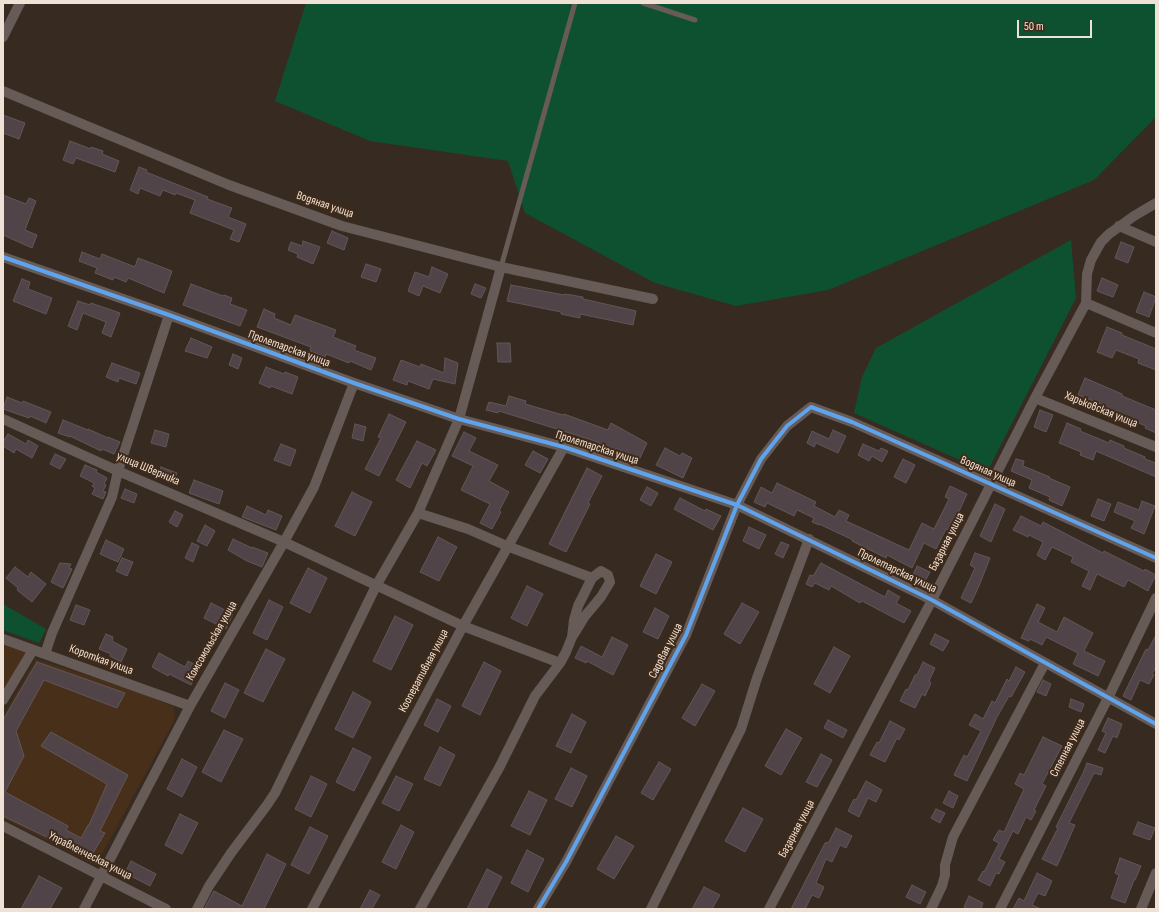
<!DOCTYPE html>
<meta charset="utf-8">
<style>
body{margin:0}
#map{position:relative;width:1159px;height:912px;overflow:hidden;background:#372b21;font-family:"Sofia Sans Condensed",sans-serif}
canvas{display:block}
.frame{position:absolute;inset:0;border:4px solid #f0e1d6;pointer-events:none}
.scale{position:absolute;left:1017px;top:20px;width:75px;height:18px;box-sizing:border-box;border:2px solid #f0e1d6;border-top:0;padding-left:5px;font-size:12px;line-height:14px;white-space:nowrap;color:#f0e1d6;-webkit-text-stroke:3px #402a18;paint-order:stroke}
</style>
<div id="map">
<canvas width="1159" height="912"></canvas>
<div class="frame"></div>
<div class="scale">50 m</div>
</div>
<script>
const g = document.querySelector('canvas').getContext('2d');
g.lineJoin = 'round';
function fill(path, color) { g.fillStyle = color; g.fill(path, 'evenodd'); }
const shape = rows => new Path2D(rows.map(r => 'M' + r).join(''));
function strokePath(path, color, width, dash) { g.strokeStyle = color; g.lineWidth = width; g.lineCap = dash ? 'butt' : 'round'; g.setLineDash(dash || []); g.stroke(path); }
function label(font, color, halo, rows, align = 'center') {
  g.font = font + ' "Sofia Sans Condensed",sans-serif'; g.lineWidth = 4; g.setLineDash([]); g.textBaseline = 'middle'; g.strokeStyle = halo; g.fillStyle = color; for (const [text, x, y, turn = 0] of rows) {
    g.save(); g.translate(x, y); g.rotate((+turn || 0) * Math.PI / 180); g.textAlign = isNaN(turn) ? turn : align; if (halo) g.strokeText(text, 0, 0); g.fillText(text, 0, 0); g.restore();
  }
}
fill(shape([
 [3,643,27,652,3,692],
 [36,659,133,690,174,707,175,719,96,865,3,818,3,716]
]), '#482f1a');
fill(shape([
 [306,3,1156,3,1156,117,1094,180,828,290,736,306,655,283,525,213,508,161,370,141,275,101],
 [1071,240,1076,298,987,472,854,413,862,377,876,348],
 [3,604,46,629,39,643,3,630]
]), '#0e5130');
const building = shape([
 [3,115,25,123,19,139,3,133,3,115],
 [70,141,91,149,91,147,103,151,102,154,119,161,115,172,76,158,73,164,63,160,70,141],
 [139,167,147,170,146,172,208,197,207,199,232,208,228,217,246,224,239,242,230,239,234,230,190,213,195,200,176,193,175,195,163,190,160,196,140,188,138,194,130,190,139,167],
 [3,195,26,204,29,198,36,201,25,230,37,235,32,248,3,235,3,195],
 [332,231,348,238,344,250,327,243,332,231],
 [303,241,320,247,313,264,297,257,298,254,288,250,291,242,302,246,303,241],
 [1121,242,1134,247,1128,263,1115,258,1121,242],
 [82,252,100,259,102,254,135,267,138,258,172,271,164,293,128,278,126,282,114,277,113,280,95,273,97,268,79,261,82,252],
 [366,264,381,269,376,282,361,277,366,264],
 [432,267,448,274,440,293,423,286,419,296,408,291,415,272,429,277,432,267],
 [1102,278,1118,285,1113,297,1097,291,1102,278],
 [22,279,30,282,28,289,52,298,46,314,13,301,22,279],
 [191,284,223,296,224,295,232,298,230,304,247,310,240,326,183,305,191,284],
 [475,284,486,288,481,298,471,294,475,284],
 [511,285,564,295,565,294,583,297,583,299,636,311,633,325,580,314,580,318,561,314,561,312,507,301,511,285],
 [1144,292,1156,297,1149,317,1136,312,1144,292],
 [78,301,90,305,91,303,120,313,111,337,102,333,106,322,83,313,77,330,68,326,78,301],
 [264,309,275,314,274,318,291,325,295,315,336,330,333,337,356,346,354,350,376,358,371,370,350,361,349,363,326,354,325,357,310,351,311,347,257,327,264,309],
 [1107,327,1122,333,1122,335,1156,349,1156,370,1138,363,1139,359,1116,350,1112,358,1097,352,1107,327],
 [191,338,212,347,207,358,185,351,191,338],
 [497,343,510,343,511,362,498,362,497,343],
 [233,354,242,358,238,369,229,365,233,354],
 [445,358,458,363,455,384,433,379,429,389,408,381,407,385,393,380,401,360,420,367,421,364,444,373,445,358],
 [112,363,140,373,136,384,119,378,118,382,106,377,112,363],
 [266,367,284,374,285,372,298,377,292,394,271,386,270,388,259,383,266,367],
 [1085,378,1122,394,1122,396,1156,410,1156,433,1145,428,1146,426,1100,407,1101,404,1078,395,1085,378],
 [509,396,526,401,525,404,563,415,564,414,608,430,611,423,647,443,639,460,616,448,614,451,595,441,576,435,499,411,498,413,486,410,489,402,506,406,509,396],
 [7,397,22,403,23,401,51,412,46,423,30,416,29,418,3,409,7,397],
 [1040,410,1053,415,1046,432,1034,427,1040,410],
 [389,414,406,422,379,476,365,469,381,438,378,437,389,414],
 [63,420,88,430,88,429,108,438,108,437,120,442,114,454,102,449,101,451,70,436,70,437,58,433,63,420],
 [1067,423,1081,429,1080,431,1109,443,1110,440,1124,446,1124,448,1145,457,1145,459,1156,463,1156,477,1096,451,1093,460,1080,455,1081,452,1059,443,1067,423],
 [355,424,366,427,363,441,352,438,355,424],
 [155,430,169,434,166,447,151,443,155,430],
 [833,430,846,436,838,453,816,443,814,447,807,443,812,431,829,439,833,430],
 [464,432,476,438,469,451,498,465,489,481,509,492,499,511,501,512,492,529,480,523,490,504,461,490,473,466,452,456,464,432],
 [8,434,26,444,28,440,38,446,32,458,16,449,14,453,3,446,3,442,8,434],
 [417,441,436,450,427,466,422,463,410,488,396,480,417,441],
 [281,444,296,450,290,466,274,460,281,444],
 [863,444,879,451,881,448,888,451,882,462,872,456,869,461,858,455,863,444],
 [665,448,680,456,682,453,692,458,683,478,656,465,665,448],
 [533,451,548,459,540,473,525,465,533,451],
 [55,454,66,459,60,469,50,464,55,454],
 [903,459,915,465,906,483,894,477,903,459],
 [1016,459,1024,461,1023,466,1050,477,1049,478,1070,487,1062,506,1049,500,1050,497,1029,488,1032,480,1011,471,1016,459],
 [85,465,97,470,96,472,107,478,104,484,106,485,103,491,106,492,103,499,92,494,95,488,92,486,94,483,80,476,85,465],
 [161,467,177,473,174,480,159,474,161,467],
 [587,468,602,476,588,503,590,504,566,552,549,544,587,468],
 [194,480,223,491,219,504,189,493,194,480],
 [777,483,816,502,814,506,835,517,839,510,849,515,846,521,909,550,922,523,934,529,949,499,945,497,950,486,967,494,950,531,946,529,936,549,924,543,912,568,887,555,886,558,852,541,853,540,819,524,819,525,812,522,814,518,797,510,794,516,767,503,765,507,754,502,761,487,772,493,777,483],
 [647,487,658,493,651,506,640,500,647,487],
 [125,489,137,494,134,503,121,498,125,489],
 [352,492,372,502,355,536,335,526,352,492],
 [680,498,705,511,706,509,721,516,713,530,674,509,680,498],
 [1098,499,1111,504,1104,521,1091,516,1098,499],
 [1142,501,1155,506,1144,534,1131,528,1135,521,1114,512,1118,502,1139,510,1142,501],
 [995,504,1005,509,991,542,980,536,995,504],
 [247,506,266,515,268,510,282,516,276,530,242,517,247,506],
 [175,511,183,515,177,527,169,522,175,511],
 [1021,516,1041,526,1043,522,1103,553,1104,551,1144,571,1145,569,1156,575,1148,591,1128,580,1124,587,1097,574,1090,590,1082,586,1089,571,1071,562,1073,557,1052,547,1045,560,1037,555,1043,542,1029,535,1028,537,1013,530,1021,516],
 [205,525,215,531,207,546,197,541,205,525],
 [749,527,766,535,759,549,743,541,749,527],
 [438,537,457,547,439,581,420,572,438,537],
 [233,539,252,548,252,547,268,553,262,567,247,561,228,550,233,539],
 [106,540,124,549,118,562,100,554,106,540],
 [781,542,789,545,783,558,775,554,781,542],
 [192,543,199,546,193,562,185,558,192,543],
 [975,553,990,558,979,586,971,603,961,598,975,568,970,565,975,553],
 [656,554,672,562,656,594,640,586,656,554],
 [122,558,133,562,127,576,116,571,122,558],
 [60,563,71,564,69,568,72,569,63,588,51,582,60,563],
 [821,563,885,597,888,590,900,597,896,603,911,611,904,623,862,601,860,603,831,586,829,590,815,583,812,587,806,584,810,575,813,576,821,563],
 [917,566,930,572,924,583,912,577,917,566],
 [15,567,28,577,31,572,46,584,32,602,17,590,18,588,6,578,15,567],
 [308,568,327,578,310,613,290,603,308,568],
 [527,586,543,594,527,626,511,618,527,586],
 [269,600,283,607,267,640,253,633,269,600],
 [211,603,233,614,226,629,204,618,211,603],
 [742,603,759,612,740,644,724,634,742,603],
 [1037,604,1045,608,1038,622,1057,632,1064,617,1093,633,1084,651,1105,661,1098,676,1073,664,1078,653,1046,637,1042,645,1030,639,1029,641,1021,638,1037,604],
 [76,605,90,610,84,625,70,620,76,605],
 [655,608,669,616,658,639,643,632,655,608],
 [395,616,413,625,391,670,373,661,395,616],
 [106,634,113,637,112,641,127,649,121,662,110,656,111,654,99,649,106,634],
 [935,634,949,641,943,651,930,644,935,634],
 [1156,635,1156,667,1152,674,1154,675,1149,684,1140,680,1131,700,1123,696,1146,649,1148,650,1156,635],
 [612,637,628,645,613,675,587,661,586,663,575,658,581,646,602,657,612,637],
 [834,647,850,656,830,693,814,684,834,647],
 [266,649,285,659,263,702,244,693,266,649],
 [159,653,185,667,188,661,200,667,191,685,169,674,168,676,152,667,159,653],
 [37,662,125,693,117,708,44,680,16,731,24,756,5,792,68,826,66,830,81,838,88,825,89,825,107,784,41,746,51,732,128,775,100,831,105,833,90,858,3,816,3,720,37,662],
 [484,662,501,671,480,715,462,706,484,662],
 [923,662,935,668,929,681,931,683,925,696,922,694,915,708,900,701,906,689,908,690,915,675,917,675,923,662],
 [1016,667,1025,672,1011,697,1009,696,997,717,967,781,954,775,964,755,967,757,981,731,969,725,975,714,983,719,992,701,995,703,1007,679,1009,681,1016,667],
 [1043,680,1051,684,1046,696,1037,692,1043,680],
 [225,683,239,690,225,718,211,711,225,683],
 [702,684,715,691,695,726,682,718,702,684],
 [353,692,371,702,353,738,335,729,353,692],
 [437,699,451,706,438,732,424,725,437,699],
 [1071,699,1084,704,1081,712,1069,707,1071,699],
 [572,714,586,722,571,753,556,746,572,714],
 [1108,718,1122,724,1117,738,1113,736,1105,753,1098,750,1106,733,1102,731,1108,718],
 [828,720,847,730,843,738,824,728,828,720],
 [890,721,905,729,899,740,897,738,885,762,870,755,877,742,879,743,890,721],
 [786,729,802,738,781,775,765,766,786,729],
 [224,730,243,739,221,782,202,772,224,730],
 [1043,737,1062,746,1042,784,1046,786,1034,810,1036,811,1031,820,1026,817,1018,834,1013,831,999,859,1005,862,999,874,996,873,990,886,978,880,983,871,984,872,999,843,993,840,999,830,1004,832,1024,789,1015,784,1020,773,1024,775,1043,737],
 [440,747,455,755,440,786,424,779,440,747],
 [353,748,371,757,354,791,336,782,353,748],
 [821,754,832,760,817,787,806,782,821,754],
 [182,759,197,767,182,797,167,789,182,759],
 [659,762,671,769,653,800,641,793,659,762],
 [1087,763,1103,768,1101,775,1094,773,1069,823,1075,825,1057,866,1042,859,1058,828,1056,827,1083,773,1087,763],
 [571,768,587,776,572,807,555,799,571,768],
 [311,776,327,784,311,817,295,809,311,776],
 [396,776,413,784,399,811,382,803,396,776],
 [866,781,882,790,876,802,868,798,859,817,848,811,854,799,856,800,866,781],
 [529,791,547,800,530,835,511,826,529,791],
 [949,791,958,796,953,808,943,803,949,791],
 [743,808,763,819,745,852,725,841,743,808],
 [936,809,945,813,940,823,931,818,936,809],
 [180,814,198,823,182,854,165,845,180,814],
 [1138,822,1155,828,1150,840,1133,834,1138,822],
 [401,825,414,832,396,869,382,862,401,825],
 [310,827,328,836,309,874,291,865,310,827],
 [836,828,852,836,846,848,840,845,832,862,826,859,816,883,824,887,819,898,812,895,805,909,791,909,825,843,829,842,836,828],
 [616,836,634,846,614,879,597,869,616,836],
 [527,850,544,859,528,892,511,883,527,850],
 [267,854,286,864,264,909,204,909,214,891,242,906,267,854],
 [1120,858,1141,866,1135,880,1134,880,1125,903,1111,898,1119,875,1115,873,1120,858],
 [131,861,156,874,150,886,125,873,131,861],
 [487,869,502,877,486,909,467,909,487,869],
 [1037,873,1052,881,1045,896,1038,893,1032,905,1041,909,1013,909,1019,898,1024,901,1037,873],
 [39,876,62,888,50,909,21,909,39,876],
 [912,885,926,892,920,904,906,897,912,885],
 [704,887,720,895,712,909,692,909,704,887],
 [370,890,380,895,372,909,360,909,370,890],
 [969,896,983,903,981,909,969,909,964,907,969,896]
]);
fill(building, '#514449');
strokePath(building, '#605757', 1);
strokePath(shape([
 [643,3,695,20],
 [501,267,575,3]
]), '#665b56', 5);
strokePath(shape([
 [3,37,20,3],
 [3,91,229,185,342,226,501,267,653,299],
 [1119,226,1156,242],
 [3,257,169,315,354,383,459,419,564,447,737,505,932,600,1156,724],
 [1086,303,1156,333],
 [1035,398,1156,447],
 [3,419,118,471,284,542,463,626,560,663],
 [418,513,468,529,507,546,592,578],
 [3,639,190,706],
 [45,654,52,633,112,497,118,471,169,315],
 [3,700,33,650],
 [3,826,166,909],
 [84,909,190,706,284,542,314,487,354,383],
 [197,909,209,886,231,853,267,805,275,793,376,586,418,513,459,419,501,267],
 [312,909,463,626,564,447],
 [420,909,499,768,535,696,560,663,566,652,572,637,574,620,578,606,592,578,601,571,608,575,610,582,601,597,585,616,572,637],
 [538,909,566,862,686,635,737,505,761,459,787,426,811,407,852,422,1156,558],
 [651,909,741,729,757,678,809,539],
 [769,909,932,600,1035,398,1086,303,1087,274,1091,260,1101,242,1109,234,1134,216,1156,203],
 [931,909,942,886,945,875,945,865,953,837,1045,663],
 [1000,909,1108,698,1156,598],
 [1141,909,1156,873]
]), '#665b56', 10);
strokePath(shape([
 [3,257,169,315,354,383,459,419,564,447,737,505,932,600,1156,724],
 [538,909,566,862,686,635,737,505,761,459,787,426,811,407,852,422,1156,558]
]), '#60a3ed', 4);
label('12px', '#f0e1d6', '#402a18', [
 ["Водяная улица",325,205,19],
 ["Пролетарская улица",289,349,20],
 ["Харьковская улица",1101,410,22],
 ["Пролетарская улица",597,448,18],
 ["улица Шверника",148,469,23],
 ["Водяная улица",988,472,24],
 ["Базарная улица",947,542,-63],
 ["Пролетарская улица",897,571,26],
 ["Комсомольская улица",212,641,-60],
 ["Садовая улица",666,651,-63],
 ["Короткая улица",101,660,20],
 ["Кооперативная улица",424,671,-62],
 ["Степная улица",1068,748,-63],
 ["Базарная улица",797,829,-62],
 ["Управленческая улица",90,856,27]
]);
</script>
